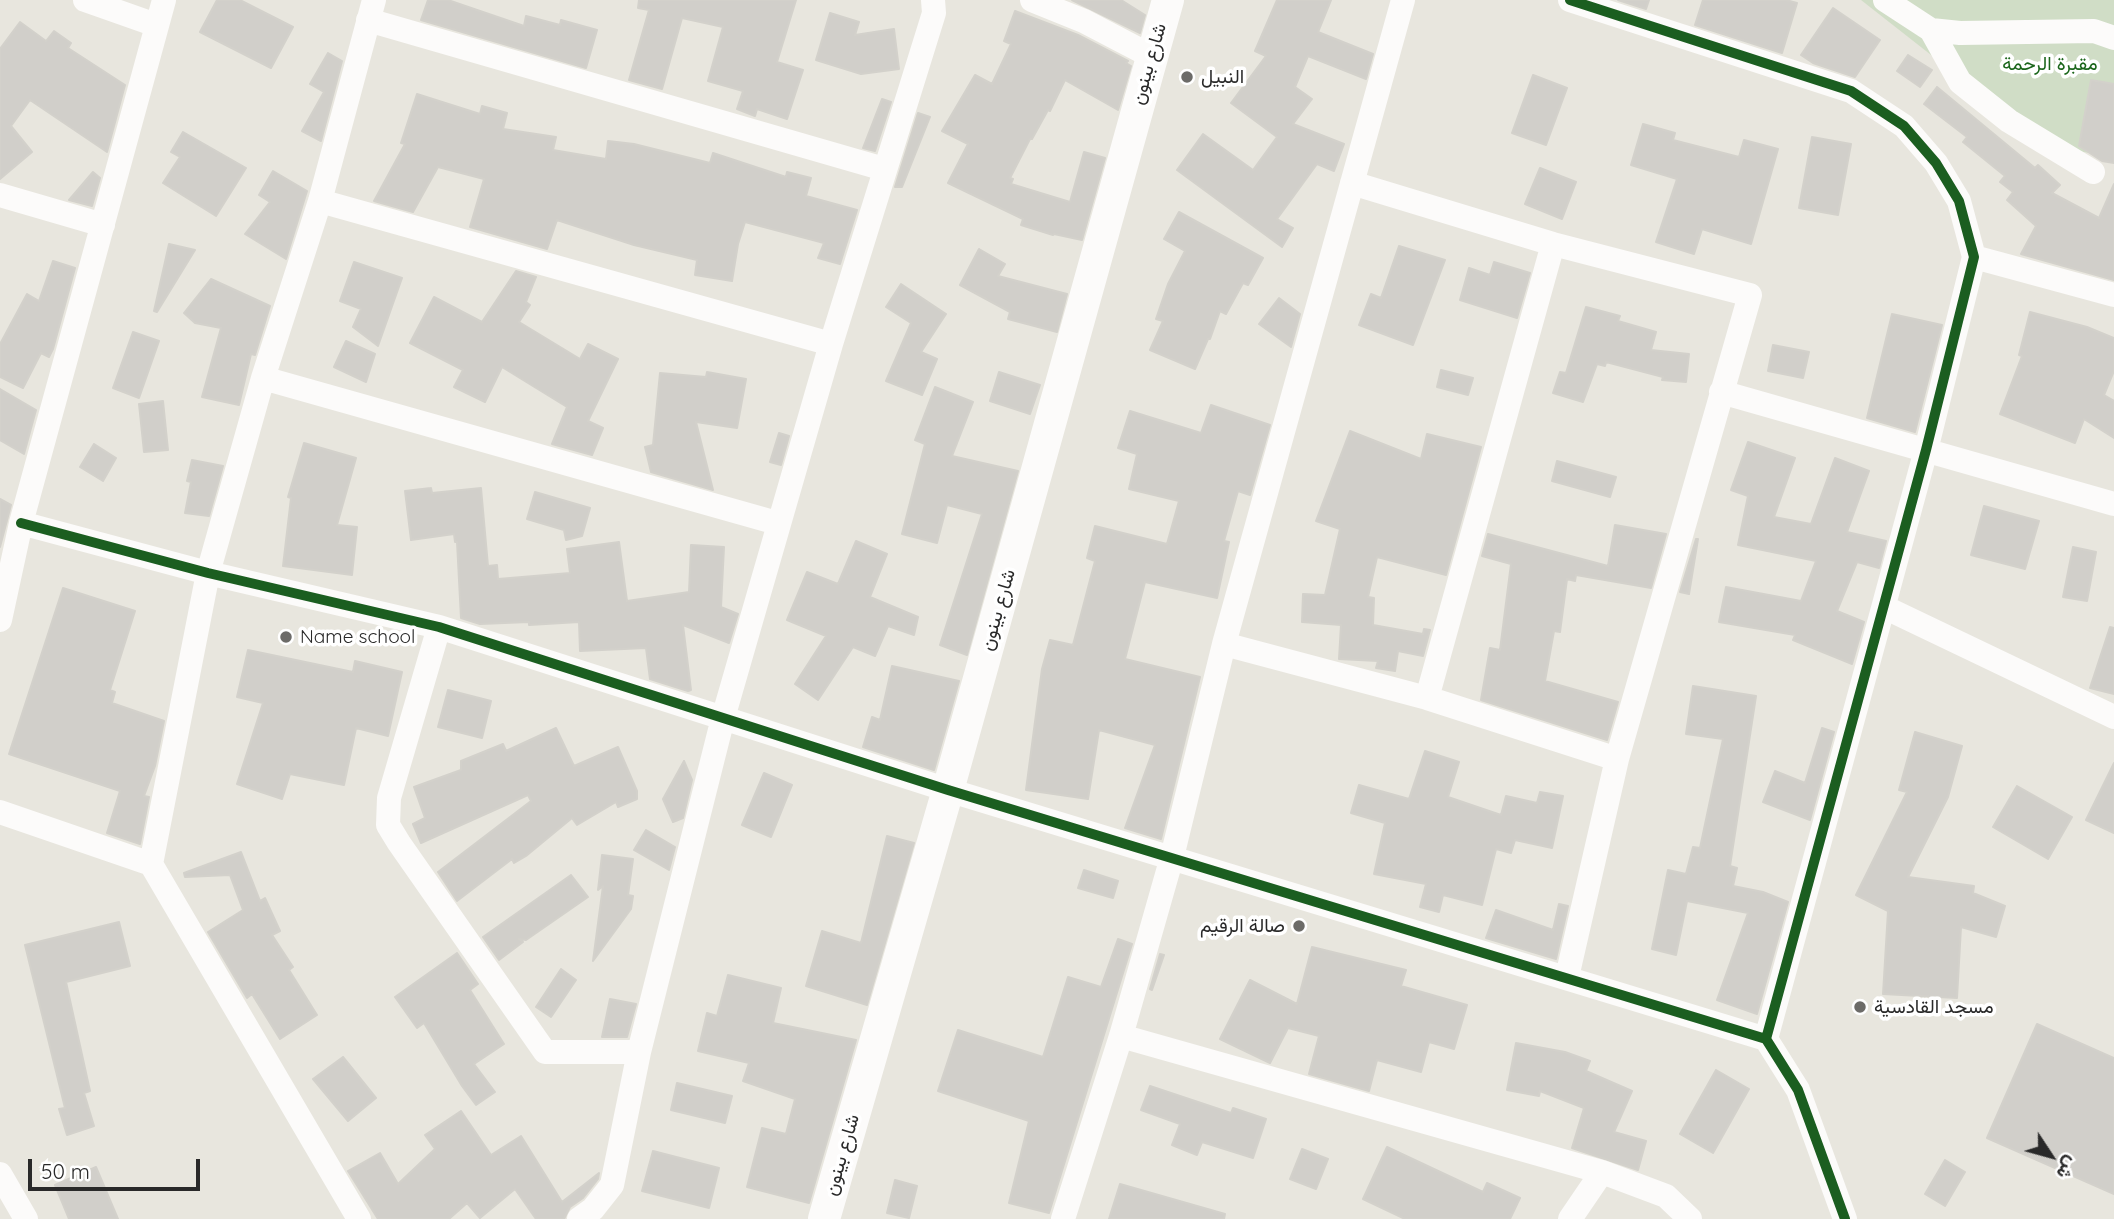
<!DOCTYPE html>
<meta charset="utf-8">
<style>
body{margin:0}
#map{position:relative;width:2114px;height:1219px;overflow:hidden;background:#e8e6de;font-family:Quicksand,Vazirmatn,sans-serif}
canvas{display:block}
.north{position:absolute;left:2016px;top:1121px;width:70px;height:70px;-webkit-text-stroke:5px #fff;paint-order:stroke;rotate:126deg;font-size:19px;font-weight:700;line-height:28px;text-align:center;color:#292929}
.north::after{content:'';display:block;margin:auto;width:24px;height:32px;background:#292929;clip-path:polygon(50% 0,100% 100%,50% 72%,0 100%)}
.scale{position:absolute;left:28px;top:1159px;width:172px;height:32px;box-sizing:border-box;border:4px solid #292929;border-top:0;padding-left:9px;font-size:21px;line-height:24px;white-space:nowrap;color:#292929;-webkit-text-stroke:5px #fff;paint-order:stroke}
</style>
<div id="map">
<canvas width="2114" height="1219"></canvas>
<div class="north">ش</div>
<div class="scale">50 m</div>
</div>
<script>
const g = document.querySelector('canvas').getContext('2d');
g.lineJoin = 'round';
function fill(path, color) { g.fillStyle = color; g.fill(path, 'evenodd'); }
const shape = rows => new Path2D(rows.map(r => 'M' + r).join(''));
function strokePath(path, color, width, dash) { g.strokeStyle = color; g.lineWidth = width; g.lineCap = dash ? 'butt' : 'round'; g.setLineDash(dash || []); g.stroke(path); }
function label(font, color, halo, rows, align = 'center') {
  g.font = font + ' Quicksand,Vazirmatn,sans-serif'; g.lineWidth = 7; g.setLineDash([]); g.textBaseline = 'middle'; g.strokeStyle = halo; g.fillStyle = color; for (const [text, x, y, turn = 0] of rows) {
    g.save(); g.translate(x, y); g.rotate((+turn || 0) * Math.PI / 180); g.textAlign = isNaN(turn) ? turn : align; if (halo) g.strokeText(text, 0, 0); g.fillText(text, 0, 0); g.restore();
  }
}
fill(shape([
 [1861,0,2114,0,2114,157,2060,148,1954,73]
]), '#d0ddc6');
const building = shape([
 [217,0,240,0,293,27,271,68,200,32,217,0],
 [428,0,448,0,524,26,526,16,560,25,561,20,597,30,586,68,421,20,428,0],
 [639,0,796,0,777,62,803,70,787,119,757,109,755,116,737,109,743,91,708,81,723,27,682,18,662,89,629,80,649,10,638,8,639,0],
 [1072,0,1121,0,1145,15,1140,33,1072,0],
 [1277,0,1331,0,1318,32,1373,54,1366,79,1308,56,1295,87,1312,99,1293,124,1344,144,1334,171,1317,164,1277,219,1293,228,1282,247,1177,170,1203,134,1253,170,1277,137,1231,103,1266,56,1255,51,1277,0],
 [1618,0,1649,0,1646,9,1618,0],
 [1703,0,1786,0,1797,3,1782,53,1695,25,1703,0],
 [1833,8,1880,40,1855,77,1813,63,1801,55,1833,8],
 [1015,11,1078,35,1128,61,1126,63,1131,66,1118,110,1065,80,1050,111,1048,110,1032,139,1030,139,1010,178,1013,179,1011,184,1070,202,1084,152,1105,158,1082,240,1054,234,1053,235,1021,225,1023,219,948,183,968,144,942,131,975,75,992,84,1011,44,1004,41,1015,11],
 [830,13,859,22,855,35,894,29,899,69,861,74,816,60,830,13],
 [20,22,46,41,54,31,71,43,68,48,125,85,107,152,30,100,11,126,32,152,0,179,0,49,20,22],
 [328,53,342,61,321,141,302,131,324,92,310,84,328,53],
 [1908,55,1932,70,1920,87,1897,71,1908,55],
 [1533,75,1567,88,1546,145,1512,133,1533,75],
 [2091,80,2114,84,2114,163,2102,161,2079,146,2091,80],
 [1937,87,2035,168,2038,165,2060,185,2052,193,2099,218,2114,184,2114,280,2021,254,2036,226,2007,200,2013,192,2000,182,2005,176,1963,142,1967,137,1924,104,1937,87],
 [417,94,480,114,482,106,507,113,503,129,556,137,553,150,606,159,608,141,634,144,710,163,713,153,786,177,787,172,811,178,806,196,857,210,840,264,818,258,824,243,745,222,738,244,732,281,695,275,697,260,634,245,557,220,547,249,470,227,484,179,438,167,413,212,374,201,405,144,401,143,417,94],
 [882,99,891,102,875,151,863,148,882,99],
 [918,113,930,117,902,187,895,187,918,113],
 [1643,124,1675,133,1673,140,1739,157,1744,140,1778,149,1751,244,1702,229,1694,254,1656,242,1677,179,1631,165,1643,124],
 [183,132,246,168,216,216,163,183,180,157,171,152,183,132],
 [1812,137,1851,144,1838,215,1799,208,1812,137],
 [1540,168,1576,182,1562,219,1525,204,1540,168],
 [273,171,307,191,286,259,245,234,270,202,259,195,273,171],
 [93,172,100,178,92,206,69,200,93,172],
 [1179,212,1263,258,1248,285,1243,283,1226,314,1220,311,1210,339,1208,339,1195,369,1150,350,1163,321,1156,319,1168,284,1185,251,1164,239,1179,212],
 [169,244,195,250,157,312,154,311,169,244],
 [1399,246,1445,260,1413,345,1359,325,1371,294,1381,298,1399,246],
 [979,249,1005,264,998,276,1067,294,1057,332,1008,319,1010,312,960,285,979,249],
 [53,261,75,268,53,349,49,357,41,353,23,388,0,377,0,344,27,294,39,301,53,261],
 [354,262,402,278,378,346,353,327,361,309,340,301,354,262],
 [1494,262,1530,273,1517,318,1460,300,1469,268,1490,275,1494,262],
 [516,271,536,277,526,302,530,305,519,322,580,359,588,344,618,359,588,421,603,428,592,455,552,444,567,407,502,367,485,402,454,387,463,370,410,343,434,297,482,322,516,271],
 [211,279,270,306,255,355,251,354,239,405,202,397,221,328,195,323,184,313,211,279],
 [901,284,946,314,921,352,937,359,922,395,886,381,911,323,886,307,901,284],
 [1279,298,1300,314,1291,347,1259,324,1279,298],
 [1586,307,1620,316,1618,321,1656,332,1651,350,1689,354,1686,382,1662,380,1663,377,1606,362,1605,366,1597,364,1583,402,1553,393,1560,372,1566,373,1586,307],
 [2030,312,2087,327,2114,338,2114,371,2104,395,2114,401,2114,438,2084,419,2075,443,2000,414,2022,356,2019,355,2030,312],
 [1892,314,1942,325,1915,432,1867,418,1892,314],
 [133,332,159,341,139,398,113,388,133,332],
 [346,341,375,354,366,382,334,367,346,341],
 [1773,345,1809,352,1803,378,1768,371,1773,345],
 [1441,370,1473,378,1468,395,1437,387,1441,370],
 [707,372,746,379,737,428,696,422,713,490,651,472,645,447,653,445,660,373,706,377,707,372],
 [999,372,1040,385,1030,414,990,401,999,372],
 [935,387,973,402,952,456,1018,471,967,655,940,645,982,514,947,505,937,543,902,534,925,444,915,440,935,387],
 [0,389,36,410,24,454,0,440,0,389],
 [163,401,168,450,144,452,139,404,163,401],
 [1211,405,1270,425,1250,495,1238,491,1224,541,1229,542,1217,598,1145,582,1125,659,1200,677,1161,839,1125,828,1155,745,1099,730,1088,799,1026,790,1042,669,1050,640,1073,645,1095,561,1087,558,1095,526,1167,544,1179,501,1129,489,1137,454,1118,448,1130,411,1201,433,1211,405],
 [1350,431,1421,459,1427,434,1481,447,1446,575,1377,557,1368,597,1374,598,1373,625,1423,634,1424,629,1430,630,1423,656,1398,651,1395,671,1376,668,1378,661,1339,659,1341,625,1302,622,1303,594,1325,595,1340,529,1316,521,1350,431],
 [779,433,789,436,781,465,770,462,779,433],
 [1748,442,1795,458,1774,517,1811,524,1835,458,1869,471,1847,532,1886,541,1879,568,1857,562,1837,611,1864,622,1852,664,1793,640,1795,635,1719,622,1726,587,1801,601,1816,561,1738,545,1748,496,1731,490,1748,442],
 [304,443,356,458,337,525,357,527,352,575,283,566,291,498,288,497,304,443],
 [94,444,116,458,103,481,80,467,94,444],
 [192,460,223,466,209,516,185,513,191,482,187,481,192,460],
 [1557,461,1616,477,1610,497,1552,481,1557,461],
 [431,488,432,493,481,488,488,566,497,565,498,579,570,573,567,549,619,542,627,601,689,592,691,545,724,547,721,607,738,614,729,643,683,625,691,690,688,691,650,679,646,648,580,651,579,622,529,625,529,622,480,624,461,618,457,542,455,542,454,534,411,540,405,491,431,488],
 [535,492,590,508,582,536,566,540,564,530,527,519,535,492],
 [0,499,11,505,0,547,0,499],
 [1984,506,2039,521,2025,569,1971,555,1984,506],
 [1615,525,1666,534,1651,588,1576,575,1575,581,1567,579,1560,632,1554,631,1545,681,1618,702,1607,740,1481,700,1490,648,1500,650,1511,564,1482,556,1488,534,1608,566,1615,525],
 [1696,539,1698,539,1689,594,1680,592,1696,539],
 [856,541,887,554,870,597,918,617,914,635,888,626,875,656,853,647,818,700,795,684,826,636,787,620,807,572,838,584,856,541],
 [2073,547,2096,552,2087,601,2063,597,2073,547],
 [63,588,135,611,110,690,115,692,112,703,164,721,155,766,144,796,149,797,140,844,107,833,120,791,9,754,63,588],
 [2110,627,2114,628,2114,694,2090,688,2110,627],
 [248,650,353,672,355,661,402,672,388,736,356,728,344,785,290,774,282,799,237,784,263,703,237,697,248,650],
 [892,666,959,681,934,770,863,747,872,717,880,720,892,666],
 [1693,686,1756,696,1730,866,1737,868,1733,886,1763,892,1788,902,1757,1014,1717,1000,1748,913,1687,901,1676,955,1652,949,1668,870,1686,874,1693,847,1700,848,1723,739,1686,734,1693,686],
 [448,690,491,701,482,738,438,727,448,690],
 [556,728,574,766,618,747,637,791,637,799,618,807,616,802,577,825,572,818,526,856,514,863,512,859,457,901,438,872,531,801,528,795,421,843,413,824,425,818,414,787,461,770,461,761,503,744,506,751,556,728],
 [1822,728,1834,732,1810,820,1763,802,1775,771,1805,783,1822,728],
 [1915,732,1962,746,1948,797,1908,877,1974,886,1973,893,2005,906,1996,937,1961,927,1957,998,1883,994,1888,911,1856,895,1907,792,1899,790,1915,732],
 [1425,751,1459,762,1448,797,1501,815,1506,796,1537,803,1540,792,1563,796,1552,848,1515,840,1511,853,1496,849,1482,905,1443,895,1439,912,1420,907,1426,884,1374,874,1385,823,1351,813,1359,785,1409,799,1425,751],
 [684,761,692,780,683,818,673,822,663,799,684,761],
 [2114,763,2114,833,2086,820,2114,763],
 [764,773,792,785,771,837,742,825,764,773],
 [2017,786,2072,817,2048,859,1993,827,2017,786],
 [646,830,675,847,669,870,634,850,646,830],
 [887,836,914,843,867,1005,806,986,822,931,861,943,887,836],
 [241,852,260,901,265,898,280,931,272,935,293,967,289,970,317,1015,280,1039,252,994,247,998,208,932,243,910,230,875,185,877,184,873,241,852],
 [602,855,633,859,628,895,633,896,631,909,593,961,603,886,598,890,602,855],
 [1084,870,1118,881,1113,898,1078,888,1084,870],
 [571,875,588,897,526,940,519,939,523,942,499,960,483,937,571,875],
 [1559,904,1568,906,1556,959,1486,938,1496,910,1553,930,1559,904],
 [119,922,130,966,66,982,90,1091,84,1093,94,1126,67,1135,59,1109,65,1108,25,945,119,922],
 [1118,939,1132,944,1049,1213,1009,1203,1029,1121,938,1091,958,1030,1043,1057,1068,977,1101,987,1118,939],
 [1312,947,1406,970,1401,986,1467,1005,1454,1049,1429,1042,1421,1072,1377,1060,1369,1091,1309,1074,1319,1036,1288,1028,1270,1063,1220,1039,1250,980,1297,1004,1312,947],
 [457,953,478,984,470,990,504,1044,474,1064,495,1092,476,1105,462,1086,424,1023,417,1028,395,997,457,953],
 [1160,954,1164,955,1152,990,1150,989,1160,954],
 [561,969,576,980,551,1017,536,1007,561,969],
 [728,975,781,988,773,1023,856,1040,809,1203,747,1187,762,1128,786,1134,795,1099,743,1081,749,1063,698,1051,707,1013,717,1016,728,975],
 [610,999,636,1004,627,1037,602,1037,610,999],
 [2037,1024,2114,1058,2114,1194,1987,1138,2037,1024],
 [1516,1043,1565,1052,1590,1061,1586,1071,1632,1091,1614,1132,1646,1141,1638,1170,1572,1148,1584,1108,1540,1091,1539,1096,1507,1090,1516,1043],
 [343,1057,376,1098,348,1121,313,1079,343,1057],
 [1716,1070,1749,1089,1713,1153,1680,1134,1716,1070],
 [677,1083,732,1096,725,1123,671,1110,677,1083],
 [1150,1086,1231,1113,1233,1108,1266,1119,1253,1158,1202,1142,1197,1155,1172,1145,1180,1124,1141,1110,1150,1086],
 [461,1111,491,1155,521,1136,562,1202,599,1173,598,1179,583,1198,570,1207,564,1219,536,1219,515,1189,480,1218,467,1203,449,1219,378,1219,348,1171,380,1153,398,1184,435,1149,425,1135,461,1111],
 [1387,1147,1483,1192,1487,1183,1520,1198,1510,1219,1405,1219,1363,1199,1387,1147],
 [1302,1149,1328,1159,1316,1189,1290,1179,1302,1149],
 [653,1151,719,1168,709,1208,642,1191,653,1151],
 [1945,1160,1965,1172,1945,1206,1925,1194,1945,1160],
 [96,1167,118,1219,69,1219,55,1185,96,1167],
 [895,1180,917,1186,909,1218,887,1213,895,1180],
 [1120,1184,1225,1214,1224,1219,1109,1219,1120,1184]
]);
fill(building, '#d1cfca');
strokePath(building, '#d3d1cb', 2);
strokePath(shape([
 [85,0,156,25],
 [1032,0,1084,21,1151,56],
 [1570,0,1851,91,1904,126,1936,163,1959,201,1974,257,1926,450,1766,1039],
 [1885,0,1931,30,1960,33,2094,31,2114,38],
 [368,20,884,169],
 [1931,30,1960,82,2009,121,2093,172],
 [1352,183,1553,244,1750,295,1617,759,1567,977],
 [0,195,103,225],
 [320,201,831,344],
 [1974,257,2114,295],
 [263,378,777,523],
 [1721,392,2114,504],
 [21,523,208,573,439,627,948,790,1766,1039,1798,1090,1845,1219],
 [1884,607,2114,717],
 [0,620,21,523,164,0],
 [439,627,389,798,388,825,399,843,545,1052,639,1052],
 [1224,644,1427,698,1617,759],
 [1427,698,1553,244],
 [0,812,151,864,359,1219],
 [151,864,208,573,263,378,320,201,374,0],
 [1121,1036,1602,1172,1666,1196,1690,1219],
 [0,1174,26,1219],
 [579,1219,593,1209,612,1185,639,1052,723,718,831,344,934,13,933,0],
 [1063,1219,1121,1036,1172,857,1224,644,1403,0],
 [1570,1219,1602,1172]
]), '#fcfbfa', 24);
strokePath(shape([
 [824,1219,948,790,1168,0]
]), '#fcfbfa', 32);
strokePath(shape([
 [1570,0,1851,91,1904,126,1936,163,1959,201,1974,257,1926,450,1766,1039],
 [21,523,208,573,439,627,948,790,1766,1039,1798,1090,1845,1219]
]), '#1b5e20', 10);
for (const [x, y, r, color] of [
 [1187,77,7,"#6c6b68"],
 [286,637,7,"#6c6b68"],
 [1299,926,7,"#6c6b68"],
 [1860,1007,7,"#6c6b68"]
]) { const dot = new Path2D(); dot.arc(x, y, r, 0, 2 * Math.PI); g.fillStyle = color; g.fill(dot); strokePath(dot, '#fff', 2.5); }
label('19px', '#292929', '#fff', [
 ["شارع بينون",1149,64,-74],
 ["شارع بينون",998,610,-74],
 ["شارع بينون",842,1155,-74]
]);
label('19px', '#1a651a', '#fff', [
 ["مقبرة الرحمة",2050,64]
]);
label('19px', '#292929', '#fff', [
 ["النبيل",1201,77],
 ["Name school",300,637],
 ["صالة الرقيم",1285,926,"right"],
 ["مسجد القادسية",1874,1007]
], 'left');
</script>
